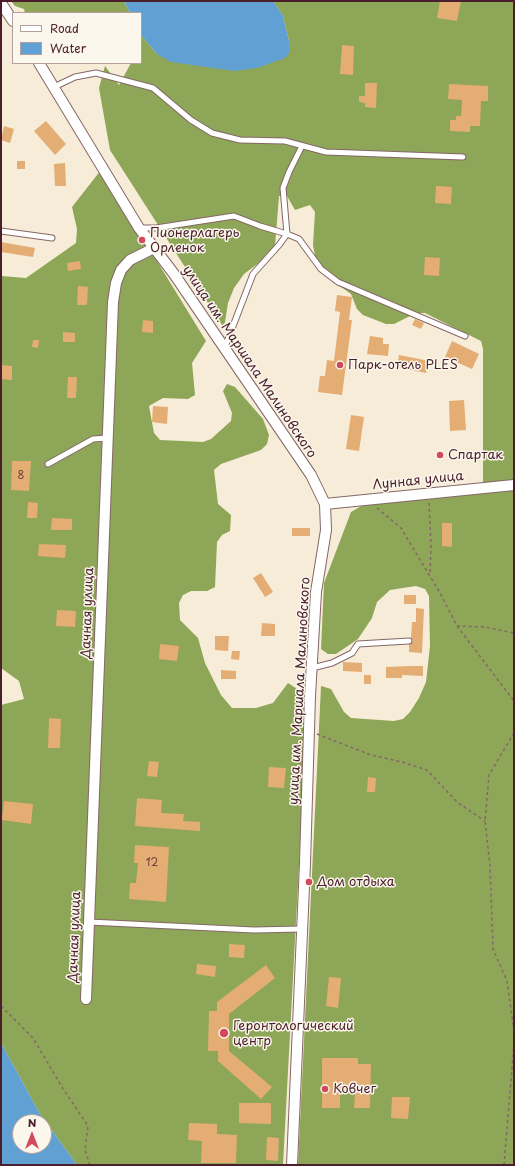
<!DOCTYPE html>
<meta charset="utf-8">
<style>
body{margin:0}
#map{position:relative;width:515px;height:1166px;overflow:hidden;background:#f6ecd7;font-family:"Playpen Sans",sans-serif}
canvas{display:block}
.frame{position:absolute;inset:0;border:2px solid #4a1f2b;pointer-events:none}
.legend{position:absolute;left:12px;top:12px;width:130px;height:52px;box-sizing:border-box;background:#fbf7ec;border:1px solid #b4a19f;margin:0;padding:5px 7px;list-style:none;font-size:12px;color:#4a1f2b}
.legend li{display:flex;align-items:center;gap:8px;height:20px}
.legend b{width:20px;border:1px solid #b4a19f}
.north{position:absolute;left:12px;top:1114px;width:40px;height:40px;box-sizing:border-box;background:#fbf7ec;border:1px solid #b4a19f;border-radius:50%;rotate:0deg;font-size:11px;font-weight:700;line-height:16px;text-align:center;color:#4a1f2b}
.north::after{content:'';display:block;margin:auto;width:14px;height:18px;background:#d1495b;clip-path:polygon(50% 0,100% 100%,50% 72%,0 100%)}
</style>
<div id="map">
<canvas width="515" height="1166"></canvas>
<div class="frame"></div>
<ul class="legend">
<li><b style="height:5px;background:#fff"></b>Road</li>
<li><b style="height:11px;background:#60a0d2"></b>Water</li>
</ul>
<div class="north">N</div>
</div>
<script>
const g = document.querySelector('canvas').getContext('2d');
g.lineJoin = 'round';
function fill(path, color) { g.fillStyle = color; g.fill(path, 'evenodd'); }
const shape = rows => new Path2D(rows.map(r => 'M' + r).join(''));
function strokePath(path, color, width, dash) { g.strokeStyle = color; g.lineWidth = width; g.lineCap = dash ? 'butt' : 'round'; g.setLineDash(dash || []); g.stroke(path); }
function label(font, color, halo, rows, align = 'center') {
  g.font = font + ' "Playpen Sans",sans-serif'; g.lineWidth = 3; g.setLineDash([]); g.textBaseline = 'middle'; g.strokeStyle = halo; g.fillStyle = color; for (const [text, x, y, turn = 0] of rows) {
    g.save(); g.translate(x, y); g.rotate((+turn || 0) * Math.PI / 180); g.textAlign = isNaN(turn) ? turn : align; if (halo) g.strokeText(text, 0, 0); g.fillText(text, 0, 0); g.restore();
  }
}
fill(shape([
 [11,1,124,1,130,13,25,13,24,9,15,6],
 [273,1,514,1,514,1165,298,1165,321,686,331,689,344,712,351,718,394,721,403,719,410,712,419,698,426,682,430,646,429,596,425,589,416,586,390,590,377,602,372,618,358,639,336,654,328,654,321,649,324,583,351,512,368,502,483,490,483,349,481,341,425,313,416,313,394,324,386,324,363,315,357,309,351,294,324,275,316,261,313,245,315,212,310,205,295,210,287,196,279,196,275,246,264,259,244,274,234,288,228,303,224,328,110,150,99,88,105,66,119,85,131,63,141,63,141,35,157,54,289,53,289,41,283,16],
 [101,170,206,341,192,363,195,395,188,399,163,398,149,406,154,433,160,440,203,442,211,439,231,421,232,413,223,391,227,384,235,387,263,419,269,435,267,444,261,450,221,464,214,470,218,504,231,515,230,531,222,535,217,542,215,587,207,591,191,591,183,595,179,603,180,620,198,638,205,663,221,695,232,708,256,708,273,703,288,683,308,696,283,1165,77,1165,40,1114,1,1043,1,705,24,699,19,681,1,668,1,276,26,278,76,243,77,229,72,207]
]), '#8ea657');
fill(shape([
 [124,1,273,1,283,16,289,41,289,53,285,58,257,68,234,71,171,62,157,54,141,35,141,13,130,13],
 [1,1043,40,1114,77,1165,1,1165],
 [20,1122,44,1122,44,1146,20,1146]
]), '#60a0d2');
fill(shape([
 [440,1,461,1,457,21,437,18],
 [342,45,354,46,353,75,340,74],
 [365,83,377,83,376,108,365,107,365,103,359,102,359,96,365,96],
 [449,84,488,86,488,101,481,101,480,126,470,126,470,132,450,131,450,120,456,120,456,116,461,116,462,100,448,99],
 [46,121,66,144,55,155,34,131],
 [4,126,14,129,10,143,1,140],
 [17,161,25,161,25,169,17,169],
 [65,163,66,186,55,186,54,164],
 [436,186,452,187,451,204,435,203],
 [1,242,35,248,33,257,1,252],
 [425,257,440,258,439,276,424,275],
 [80,261,81,269,68,271,67,263],
 [78,286,88,287,87,305,77,305],
 [337,295,352,297,349,320,352,320,342,395,318,392,320,376,325,376,327,360,334,361,340,312,335,311],
 [415,319,424,323,421,329,412,325],
 [143,320,153,321,153,333,142,332],
 [63,332,75,333,75,342,63,342],
 [370,336,383,338,383,344,389,344,388,356,367,354],
 [33,340,39,340,38,348,32,347],
 [452,341,479,354,472,369,445,357],
 [399,355,429,361,426,373,397,367],
 [1,365,12,366,12,380,1,379],
 [68,377,77,377,76,398,67,398],
 [464,400,466,430,450,431,449,401],
 [153,406,168,407,167,424,152,422],
 [351,415,364,417,359,451,346,449],
 [12,461,31,461,29,491,11,490],
 [28,502,38,503,37,518,27,518],
 [52,518,72,519,72,530,51,530],
 [442,523,452,523,452,547,442,546],
 [292,528,310,528,310,536,292,536],
 [39,544,66,545,65,558,38,556],
 [261,573,273,592,265,597,253,578],
 [404,595,416,595,416,604,404,604],
 [416,608,424,609,422,653,409,652,409,645,413,641,411,638,412,622,416,622],
 [57,610,76,611,75,627,56,626],
 [262,623,275,624,275,636,261,636],
 [215,636,229,636,228,651,215,650],
 [160,644,179,646,177,661,159,659],
 [232,651,240,651,239,660,231,659],
 [343,662,362,663,362,672,343,671],
 [411,666,423,666,423,676,402,675,402,678,386,678,386,667],
 [221,670,236,671,236,679,221,679],
 [364,675,371,675,371,684,364,684],
 [49,718,61,719,60,748,48,748],
 [149,761,159,762,157,777,147,776],
 [269,767,286,768,284,788,268,787],
 [368,777,376,778,375,792,367,792],
 [137,798,162,800,161,813,184,814,183,821,200,822,200,831,135,826],
 [4,801,33,804,31,824,2,820],
 [135,845,169,847,166,902,129,899,130,883,136,883,138,863,134,863],
 [229,944,245,945,244,958,229,957],
 [197,964,216,966,215,977,196,974],
 [266,965,275,978,229,1014,229,1051,272,1087,261,1099,218,1061,218,1051,208,1051,209,1011,217,1011,217,1002],
 [329,977,341,978,338,1008,326,1006],
 [322,1058,358,1058,358,1064,371,1064,370,1108,354,1108,355,1093,340,1092,340,1108,322,1108],
 [392,1097,410,1097,408,1119,391,1118],
 [239,1103,271,1103,271,1124,239,1123],
 [189,1123,217,1124,217,1134,237,1135,236,1163,201,1163,202,1141,188,1140],
 [267,1137,279,1138,278,1161,266,1160]
]), '#e3ad74');
const lane = shape([
 [54,87,75,77,96,73,153,88,191,120,212,133,240,140,285,141,326,152,463,157],
 [139,228,156,228,234,216,260,226,287,234,299,239,321,269,338,282,465,336],
 [1,231,52,238],
 [225,347,253,274,279,245,287,234,283,188,289,172,302,146],
 [48,464,93,439,108,438],
 [312,668,332,663,352,653,358,644,409,641],
 [89,922,254,930,302,929]
]);
const street = shape([
 [1,3,13,21],
 [39,63,139,228,174,274,311,475,325,504,326,530,316,592,310,696,305,863,292,1165],
 [325,504,514,485],
 [86,999,113,302,116,283,121,270,130,260,154,248]
]);
strokePath(lane, '#866767', 7);
strokePath(street, '#866767', 12);
strokePath(shape([
 [429,503,431,545,430,575],
 [377,508,401,528,440,593,457,626,485,627,514,633],
 [457,626,514,701],
 [514,733,489,775,485,821,490,866,493,949,507,981,514,1031],
 [317,734,371,755,402,762,427,770,458,803,485,821],
 [1,1006,33,1038,62,1087,88,1126,85,1150,90,1165],
 [504,1165,514,1044]
]), '#866767', 1.5, [3, 3]);
strokePath(lane, '#fff', 5);
strokePath(street, '#fff', 10);
for (const [x, y, r, color] of [
 [142,240,4,"#d1495b"],
 [340,365,4,"#d1495b"],
 [440,455,4,"#d1495b"],
 [309,882,4,"#d1495b"],
 [224,1033,5,"#d1495b"],
 [325,1089,4,"#d1495b"]
]) { const dot = new Path2D(); dot.arc(x, y, r, 0, 2 * Math.PI); g.fillStyle = color; g.fill(dot); strokePath(dot, '#fbf7ec', 1.5); }
label('11px', '#70423d', null, [
 ["8",21,476],
 ["12",152,863]
]);
label('13px', '#4a1f2b', '#fbf7ec', [
 ["Пионерлагерь",150,233],
 ["Орленок",150,248],
 ["Парк-отель PLES",348,365],
 ["Спартак",448,455],
 ["Дом отдыха",317,882],
 ["Геронтологический",233,1026],
 ["центр",233,1041],
 ["Ковчег",333,1089]
], 'left');
label('13px', '#4a1f2b', '#fbf7ec', [
 ["улица им. Маршала Малиновского",249,362,56],
 ["Лунная улица",418,481,-6],
 ["Дачная улица",88,613,-88],
 ["улица им. Маршала Малиновского",300,691,-87],
 ["Дачная улица",75,937,-88]
]);
</script>
